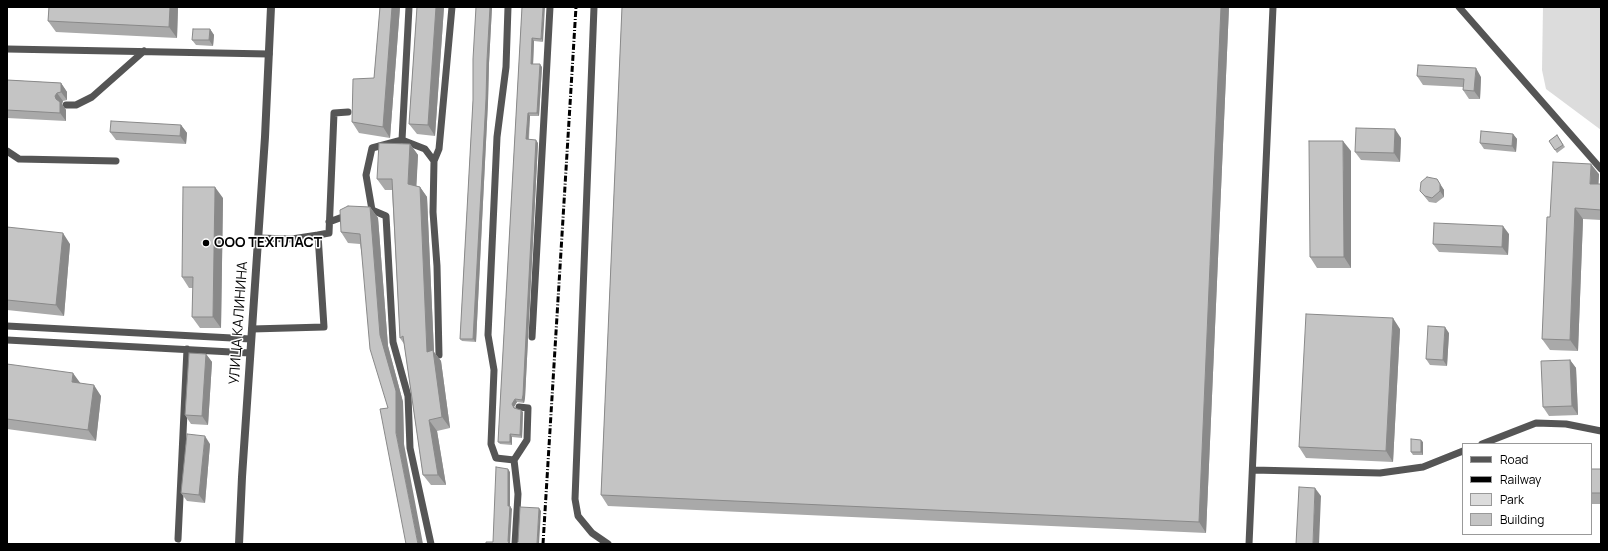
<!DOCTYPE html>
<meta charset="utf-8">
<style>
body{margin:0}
#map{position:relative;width:1608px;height:551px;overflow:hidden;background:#fff;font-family:Manrope,sans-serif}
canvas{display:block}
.frame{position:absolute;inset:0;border:8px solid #000;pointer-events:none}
.legend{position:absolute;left:1462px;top:443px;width:130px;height:92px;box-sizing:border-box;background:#fff;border:1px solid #999;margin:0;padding:5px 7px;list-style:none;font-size:12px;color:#000}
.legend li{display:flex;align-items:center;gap:8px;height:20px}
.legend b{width:20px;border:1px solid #999}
</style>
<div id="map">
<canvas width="1608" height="551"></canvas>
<div class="frame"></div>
<ul class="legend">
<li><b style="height:5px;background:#555"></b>Road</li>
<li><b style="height:5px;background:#000"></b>Railway</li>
<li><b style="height:11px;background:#dcdcdc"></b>Park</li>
<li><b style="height:11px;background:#c4c4c4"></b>Building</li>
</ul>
</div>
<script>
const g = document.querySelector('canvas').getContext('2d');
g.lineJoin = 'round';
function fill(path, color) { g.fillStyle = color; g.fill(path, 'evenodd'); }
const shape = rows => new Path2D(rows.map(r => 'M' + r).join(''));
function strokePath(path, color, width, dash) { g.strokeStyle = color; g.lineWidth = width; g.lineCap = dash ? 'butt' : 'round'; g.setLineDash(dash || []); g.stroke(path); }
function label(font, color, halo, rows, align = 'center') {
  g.font = font + ' Manrope,sans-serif'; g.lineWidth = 3; g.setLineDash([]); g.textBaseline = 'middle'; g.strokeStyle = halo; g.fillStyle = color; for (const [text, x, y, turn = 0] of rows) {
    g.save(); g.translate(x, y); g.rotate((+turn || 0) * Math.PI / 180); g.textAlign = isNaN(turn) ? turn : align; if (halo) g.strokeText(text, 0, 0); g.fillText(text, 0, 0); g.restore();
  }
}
fill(shape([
 [1543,7,1601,7,1601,130,1546,89,1542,70]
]), '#dcdcdc');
strokePath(shape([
 [409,7,402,140,372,148,366,175,372,210,386,216,393,342,408,396,410,448,431,544],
 [508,7,506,67,497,137,488,335,494,370,491,444,496,458,514,460,518,494,515,544],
 [594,7,575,499,578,516,592,533,608,544],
 [1459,7,1601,169],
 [7,49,269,54],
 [66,105,76,105,92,97,144,51],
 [402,140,425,149,434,161,433,212,437,266,439,355],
 [7,151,19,159,116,161],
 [434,161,439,149,452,7],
 [329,222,348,215],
 [258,238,292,239,318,235],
 [7,326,251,339],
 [252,329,324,327,318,235,329,233,334,113,348,112],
 [532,337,550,7],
 [7,340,250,353],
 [1482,444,1536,423,1566,424,1601,431],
 [514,460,527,440,528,408,519,407],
 [1253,470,1380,473,1423,467,1463,451],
 [178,539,187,349],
 [1249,544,1273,7]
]), '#555', 7);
strokePath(shape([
 [239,544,242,477,265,137,271,7]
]), '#555', 8);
strokePath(shape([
 [543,544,576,7]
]), '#000', 3, [6, 2, 1, 2]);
fill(shape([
 [49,7,178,7,177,38,56,32,48,21],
 [380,7,400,7,390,138,359,133,352,122,374,78],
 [417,7,444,7,435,136,417,134,409,124],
 [476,7,492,7,489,63,488,102,476,342,462,341,460,339,473,100],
 [522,7,543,42,534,41,533,64,542,67,539,116,530,116,529,140,538,143,525,398,524,403,517,402,514,407,515,408,523,412,522,438,512,437,512,445,500,444,498,442],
 [622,7,1229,7,1206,533,608,506,601,495],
 [210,29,214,35,213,46,196,45,192,40],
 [1417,76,1481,77,1480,99,1469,99,1463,90,1463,87,1423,85],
 [7,80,61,83,67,92,67,100,63,101,62,104,66,110,66,121,7,118],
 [181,125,187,133,186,144,116,140,110,132],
 [1513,134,1517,139,1516,152,1484,149,1480,143],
 [1557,135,1565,147,1557,153,1549,141],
 [1401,138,1400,162,1361,160,1355,152],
 [410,144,418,155,416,186,420,187,427,197,434,352,441,361,450,428,437,431,446,485,431,485,423,475,404,344,400,338,392,190,385,190,377,179],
 [1351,151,1351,268,1317,268,1310,257],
 [1599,174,1598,184,1601,184,1601,220,1583,219,1578,351,1550,350,1542,339,1550,217],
 [1437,179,1444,190,1444,197,1436,203,1429,202,1420,191],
 [223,198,221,328,200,328,192,317,193,288,189,288,182,277],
 [370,207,378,218,388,346,403,402,404,444,388,408,360,244,348,243,341,232],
 [7,227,70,244,64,316,7,310],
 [1509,234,1508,255,1439,252,1433,244],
 [1400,329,1393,462,1306,458,1299,447],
 [1449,333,1447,366,1430,365,1426,359],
 [206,354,212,362,208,425,191,424,185,415],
 [1570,360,1576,368,1578,415,1549,416,1543,407],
 [7,364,81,384,101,396,96,441,7,429,7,433],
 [1423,442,1423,455,1413,455,1411,452],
 [210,444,205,503,187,501,181,493],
 [1591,469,1601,469,1601,504,1591,504]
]), '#a9a9a9');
fill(shape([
 [170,7,178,7,177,38,169,27],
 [392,7,400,7,390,138,383,127],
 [436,7,444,7,435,136,428,125],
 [490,7,492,7,489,63,488,102,476,342,473,339,487,60],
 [543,7,545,7,543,42,541,39],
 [1221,7,1229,7,1206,533,1199,522],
 [210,29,214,35,213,46,209,40],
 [532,38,534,41,533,66,531,64],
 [540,64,542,67,539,116,537,113],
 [1476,68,1481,77,1480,99,1474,91],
 [61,83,67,92,67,100,61,92],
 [57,93,63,101,62,104,66,110,66,121,60,113,55,96],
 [528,113,530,116,528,142,526,139],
 [181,125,187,133,186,144,180,136],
 [1395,129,1401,138,1400,162,1394,153],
 [1513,134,1517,139,1516,152,1512,146],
 [536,140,538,143,525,398,524,403,522,400],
 [1343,141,1351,151,1351,268,1344,257],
 [410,144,418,155,416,195,408,184],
 [1591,164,1599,174,1598,195,1590,184],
 [1440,184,1444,190,1444,197,1440,191],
 [215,187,223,198,221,328,213,317],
 [420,187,427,197,434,352,441,361,450,428,442,417,427,352],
 [370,207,378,218,388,346,403,402,404,444,423,544,418,544,396,433,380,335],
 [1575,208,1583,219,1578,351,1570,340],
 [1503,226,1509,234,1508,255,1502,247],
 [63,233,70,244,64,316,56,305],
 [1393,318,1400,329,1393,462,1386,451],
 [1445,327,1449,333,1447,366,1443,360],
 [206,354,212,362,208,425,202,416],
 [1570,360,1576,368,1578,415,1572,406],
 [73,373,81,384,72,382],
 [94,385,101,396,96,441,88,430],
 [515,399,517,402,514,407,516,411,512,404],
 [521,410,523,412,522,438,520,435],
 [429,420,437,431,446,485,438,475],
 [510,434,512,437,512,445,510,442],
 [205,436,210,444,205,503,199,495],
 [1421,440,1423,442,1423,455,1421,452],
 [508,469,510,472,510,506,512,509,510,544,509,544,508,541],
 [1315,488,1321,496,1319,544,1313,544],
 [539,508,541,511,539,544,537,544]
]), '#898989');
const building = shape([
 [49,7,170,7,169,27,48,21,49,7],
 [380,7,392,7,383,127,352,122,353,79,374,78,380,7],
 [417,7,436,7,428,125,409,124,417,7],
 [476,7,490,7,487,60,486,99,473,339,460,339,473,100,473,59,476,7],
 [522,7,543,7,541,39,532,38,531,64,540,64,537,113,528,113,526,139,536,140,523,395,522,400,515,399,512,404,514,408,521,410,520,435,510,434,510,442,498,442,522,7],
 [622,7,1221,7,1199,522,601,495,622,7],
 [193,29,210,29,209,40,192,40,193,29],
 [1418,65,1476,68,1474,91,1463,90,1464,79,1417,76,1418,65],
 [7,80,61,83,61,92,57,93,55,96,56,99,60,102,60,113,7,110,7,80],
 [111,121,181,125,180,136,110,132,111,121],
 [1356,128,1395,129,1394,153,1355,152,1356,128],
 [1481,131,1513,134,1512,146,1480,143,1481,131],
 [1557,135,1563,145,1555,150,1549,141,1557,135],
 [1309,141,1343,141,1344,257,1310,257,1309,141],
 [379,143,410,144,408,184,420,187,427,352,433,350,442,417,429,420,438,475,423,475,403,336,400,338,392,179,377,179,379,143],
 [1553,162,1591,164,1590,184,1601,184,1601,210,1575,208,1570,340,1542,339,1547,217,1550,217,1553,162],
 [1427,177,1437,179,1440,184,1440,191,1432,198,1425,196,1420,191,1421,182,1427,177],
 [183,187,215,187,213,317,192,317,193,277,182,277,183,187],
 [348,206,370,207,380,335,396,391,396,433,418,544,406,544,380,409,388,408,370,349,360,234,341,232,340,210,348,206],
 [1434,223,1503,226,1502,247,1433,244,1434,223],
 [7,227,63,233,56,305,7,300,7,227],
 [1306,314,1393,318,1386,451,1299,447,1306,314],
 [1428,326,1445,327,1443,360,1426,359,1428,326],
 [189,353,206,354,202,416,185,415,189,353],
 [1570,360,1572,406,1543,407,1541,361,1570,360],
 [7,364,73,373,72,382,94,385,88,430,7,419,7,364],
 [187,434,205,436,199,495,181,493,187,434],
 [1411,439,1421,440,1421,452,1411,452,1411,439],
 [496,467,508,469,508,506,510,506,508,541,509,544,486,544,486,542,493,542,496,467],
 [1591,469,1601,469,1601,493,1591,493,1591,469],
 [1299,487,1315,488,1313,544,1296,544,1299,487],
 [520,507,539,508,537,544,516,544,518,542,520,507]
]);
fill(building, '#c4c4c4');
strokePath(building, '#898989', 1);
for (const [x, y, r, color] of [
 [206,243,4,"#000"]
]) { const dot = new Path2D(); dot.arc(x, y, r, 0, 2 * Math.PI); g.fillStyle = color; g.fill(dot); strokePath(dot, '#fff', 1.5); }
label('bold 14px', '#000', '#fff', [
 ["ООО ТЕХПЛАСТ",214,243]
], 'left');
label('14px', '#000', '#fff', [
 ["УЛИЦА КАЛИНИНА",239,323,-86]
]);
</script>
